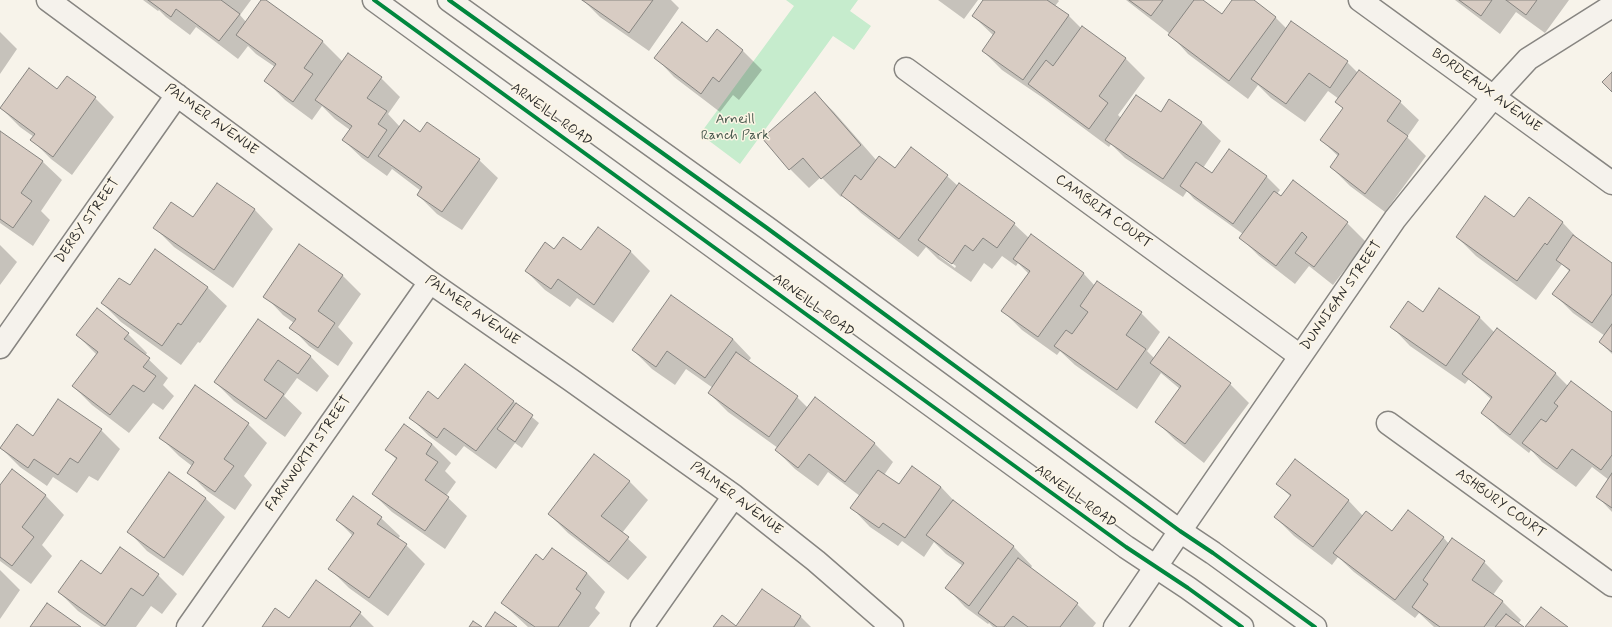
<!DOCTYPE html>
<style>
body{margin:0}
canvas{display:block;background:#f7f3ea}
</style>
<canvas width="1612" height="627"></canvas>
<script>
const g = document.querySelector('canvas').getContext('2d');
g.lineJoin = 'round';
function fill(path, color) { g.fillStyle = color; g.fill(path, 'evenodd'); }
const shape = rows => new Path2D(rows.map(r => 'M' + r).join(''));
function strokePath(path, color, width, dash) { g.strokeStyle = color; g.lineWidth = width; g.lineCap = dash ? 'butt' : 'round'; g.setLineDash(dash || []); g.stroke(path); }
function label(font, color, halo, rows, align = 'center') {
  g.font = font + ' Mynerve,sans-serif'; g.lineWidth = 3; g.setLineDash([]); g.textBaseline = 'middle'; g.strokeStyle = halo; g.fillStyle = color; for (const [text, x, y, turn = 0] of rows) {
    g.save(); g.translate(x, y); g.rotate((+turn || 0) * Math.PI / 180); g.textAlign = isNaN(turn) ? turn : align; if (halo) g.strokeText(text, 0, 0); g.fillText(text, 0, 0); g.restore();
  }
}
fill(shape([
 [786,0,858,0,850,11,871,26,854,50,833,36,740,164,700,134,794,6]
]), '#c6eccd');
fill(shape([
 [143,0,251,0,240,15,246,22,262,0,264,0,323,42,343,62,381,78,400,97,388,114,400,127,420,133,479,160,498,178,462,230,437,214,418,195,421,191,392,169,387,176,362,158,343,140,350,130,335,119,322,106,312,120,285,100,266,81,275,67,256,54,248,46,238,59,196,27,190,35,166,17,159,10,158,11],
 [583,0,671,0,679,8,649,51,600,17],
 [938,0,978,0,964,19],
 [984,0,1058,0,1059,1,1055,6,1069,16,1081,28,1082,27,1126,59,1145,78,1118,115,1121,118,1161,114,1170,101,1202,123,1221,141,1203,168,1212,174,1229,150,1267,177,1280,190,1277,194,1281,197,1293,182,1347,223,1366,242,1333,285,1309,266,1295,284,1259,256,1240,237,1243,234,1194,199,1187,191,1183,197,1125,158,1111,144,1109,147,1043,98,1002,70,983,51,994,36,973,16],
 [1126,0,1202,0,1222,15,1233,0,1252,0,1276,18,1287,29,1292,23,1347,62,1358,73,1400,102,1419,120,1407,137,1426,156,1385,212,1350,186,1331,167,1339,157,1321,140,1344,109,1336,102,1339,99,1328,91,1305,122,1271,98,1258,85,1248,99,1188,54,1170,34],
 [1455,0,1569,0,1545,33,1516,12,1500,34],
 [717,31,743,51,762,70,739,100,733,95,720,112,674,77,656,58,708,43],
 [0,32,17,49,0,74],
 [57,90,95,98,114,117,72,175,51,159,32,140,34,137,20,127,1,108],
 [815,93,834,112,877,161,895,170,947,176,958,186,1014,224,1029,238,1031,236,1084,274,1095,286,1141,313,1160,332,1147,351,1154,358,1169,338,1230,384,1249,403,1204,463,1175,440,1156,421,1180,389,1161,373,1137,409,1075,365,1060,351,1057,355,1022,330,1003,311,1029,274,1018,263,1016,266,1002,256,992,269,984,263,971,282,938,259,926,247,918,257,861,213,843,195,841,197,821,177,809,188,790,169],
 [939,254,956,266,955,268,939,256],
 [0,132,43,162,62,180,41,211,50,220,33,246,0,223],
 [217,184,255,210,273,229,233,288,174,247,155,228,193,219],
 [1529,198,1563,223,1581,242,1612,264,1612,354,1600,342,1605,336,1573,313,1554,294,1570,272,1562,264,1536,300,1476,256,1457,237,1514,219],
 [598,228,631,252,650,271,613,323,577,298,570,307,545,290,526,271,554,250,581,251],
 [0,245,17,262,0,285],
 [155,251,208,288,227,306,200,343,198,342,181,365,121,322,102,303,130,287],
 [342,275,361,294,338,327,353,343,338,366,309,346,291,327,294,323,283,315,265,296],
 [1424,313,1479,317,1495,333,1497,329,1556,374,1568,386,1612,414,1612,512,1597,496,1609,480,1592,467,1576,487,1542,462,1531,450,1529,453,1501,431,1482,412,1492,400,1469,379,1465,384,1410,346,1392,327],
 [258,320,311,357,329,376,317,392,297,378,284,396,302,413,285,437,234,401,215,382],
 [128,334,147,353,145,356,168,378,163,385,174,396,163,410,153,403,129,433,92,405,73,386,97,355,77,335],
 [733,339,751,358,748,362,797,397,808,408,874,443,893,462,884,475,899,486,941,487,958,505,1014,547,1032,566,1030,569,1077,604,1096,623,1093,627,993,627,989,623,988,624,965,607,947,588,963,566,946,554,934,542,924,557,902,541,898,546,870,527,852,508,860,496,828,472,818,486,795,469,776,450,778,448,728,412,709,393,713,388,686,369,675,385,652,369,633,350],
 [59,401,101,430,120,449,98,481,89,476,77,493,53,477,47,486,20,467,1,448,33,437],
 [439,401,513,401,539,423,522,448,515,443,496,469,464,446,456,456,429,436,410,417],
 [248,424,267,443,244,476,252,485,235,510,207,491,188,472,192,466,179,456,160,437],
 [432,444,451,463,445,471,456,482,446,496,467,516,445,549,392,512,373,494,397,460,387,450],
 [12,471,46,496,64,515,42,545,52,556,31,584,0,561,0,487],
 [170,473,206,499,225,517,183,576,147,551,129,532],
 [629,481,648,500,622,533,647,557,628,580,568,533,549,514],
 [1278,484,1348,500,1363,516,1392,532,1443,537,1449,544,1484,562,1503,581,1493,595,1502,601,1521,620,1518,624,1522,627,1434,627,1419,613,1415,618,1354,572,1338,557,1332,565,1294,536,1275,517,1291,497],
 [381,518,400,536,398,539,406,545,425,564,388,616,349,588,330,569,353,536,337,520],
 [544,561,587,573,605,592,595,608,600,613,589,627,528,627,502,603],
 [0,570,20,590,0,619],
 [101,575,158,575,177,594,162,614,151,606,136,627,101,627,78,611,59,592],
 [763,590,801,617,811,627,737,627],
 [360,613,374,627,263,627,289,620]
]), '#0003');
const building = shape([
 [148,0,221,0,240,14,219,41,176,9,171,17,148,0],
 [261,0,266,0,323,41,304,68,313,74,293,102,264,81,276,64,236,35,261,0],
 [582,0,653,0,629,33,582,0],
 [983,0,1047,0,1069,15,1023,80,982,51,995,32,972,16,983,0],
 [1129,0,1163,0,1151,16,1129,0],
 [1194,0,1203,0,1222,14,1232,0,1254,0,1276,17,1229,81,1168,35,1194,0],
 [1459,0,1492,0,1481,16,1459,0],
 [1506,0,1537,0,1526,15,1506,0],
 [1291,21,1348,61,1330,88,1309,73,1286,104,1251,79,1291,21],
 [682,22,707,42,717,29,743,50,719,82,713,77,701,94,654,58,682,22],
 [1082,26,1126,58,1099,96,1108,103,1089,129,1028,84,1046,60,1053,66,1082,26],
 [348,53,382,77,367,98,387,111,378,124,387,130,368,158,342,140,352,126,315,100,348,53],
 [29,68,57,89,67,76,96,97,53,157,30,140,35,134,0,108,29,68],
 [1359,70,1401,101,1387,121,1408,136,1365,194,1330,167,1339,154,1320,140,1343,108,1335,102,1359,70],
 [1612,72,1612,92,1602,82,1612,72],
 [815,92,861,145,821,179,803,158,789,170,762,138,815,92],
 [1136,95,1161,112,1169,99,1202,122,1163,179,1105,140,1136,95],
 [404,120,420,132,427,122,480,159,442,212,417,195,422,187,378,156,404,120],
 [0,131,43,161,21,193,32,201,13,228,0,219,0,131],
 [911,147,948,175,899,239,841,195,855,175,861,180,879,156,895,168,911,147],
 [1229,149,1267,176,1233,224,1180,186,1196,162,1212,173,1229,149],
 [1293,180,1348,222,1314,267,1295,253,1307,237,1302,232,1276,266,1239,238,1274,191,1281,196,1293,180],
 [217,183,255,209,214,270,153,228,171,202,193,217,217,183],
 [959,183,1015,223,997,248,983,238,973,251,965,245,952,264,918,240,959,183],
 [1485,196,1514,217,1529,197,1563,222,1547,245,1545,243,1517,281,1456,237,1485,196],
 [598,227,631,251,594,305,558,279,551,289,525,271,545,242,554,249,563,237,581,250,598,227],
 [1031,234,1084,273,1038,337,1001,311,1030,271,1013,259,1031,234],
 [1573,235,1612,263,1612,294,1592,323,1552,294,1570,270,1556,260,1573,235],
 [299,244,343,275,318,311,335,323,318,348,289,328,296,319,263,297,299,244],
 [155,249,208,287,181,325,178,323,162,346,101,303,119,278,130,285,155,249],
 [1097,281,1142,312,1126,335,1146,349,1117,390,1054,346,1066,330,1072,334,1088,312,1080,306,1097,281],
 [1439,288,1480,317,1446,366,1390,327,1408,301,1423,312,1439,288],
 [671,295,733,339,705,378,667,351,656,367,632,350,671,295],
 [97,308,129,333,124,339,150,358,143,367,156,376,144,392,133,385,110,415,72,386,98,352,76,335,97,308],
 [258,319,311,356,298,374,278,360,264,380,284,394,266,419,214,382,258,319],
 [1612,324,1612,352,1599,342,1612,324],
 [1497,328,1556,373,1510,435,1481,413,1492,397,1462,374,1497,328],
 [1169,337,1231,383,1185,444,1155,422,1181,386,1150,363,1169,337],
 [736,352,798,396,769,437,708,393,736,352],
 [465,364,514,401,476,451,444,428,437,438,409,418,428,391,438,399,465,364],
 [1571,381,1612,412,1612,455,1601,470,1572,449,1557,469,1522,443,1541,419,1546,422,1558,406,1554,403,1571,381],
 [195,385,249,423,224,459,234,466,215,492,187,473,194,462,159,438,195,385],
 [815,397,875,443,845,482,809,454,798,468,775,450,815,397],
 [58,399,102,429,78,463,70,458,58,475,34,459,28,468,0,448,17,424,33,436,58,399],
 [516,403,533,415,515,442,497,429,516,403],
 [404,424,432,444,426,454,438,462,425,480,449,497,425,531,372,494,397,458,385,450,404,424],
 [594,454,630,481,601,516,629,537,609,562,548,514,594,454],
 [1295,459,1349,500,1313,547,1274,517,1291,495,1276,484,1295,459],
 [912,466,941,487,905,538,883,523,879,528,850,508,878,470,899,484,912,466],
 [12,469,46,495,22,527,34,537,12,566,0,557,0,485,12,469],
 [169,472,206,498,164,558,127,532,169,472],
 [1612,473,1612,508,1596,497,1612,473],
 [353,496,382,517,377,524,407,544,369,598,328,569,354,533,336,520,353,496],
 [953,500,1014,546,969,606,945,588,964,563,926,535,953,500],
 [1408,510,1444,537,1395,600,1333,553,1366,511,1392,531,1408,510],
 [1452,538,1485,561,1472,580,1503,601,1484,627,1440,627,1412,607,1428,584,1423,580,1452,538],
 [120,547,159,574,143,596,131,588,105,626,58,592,81,560,101,574,120,547],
 [552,548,587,573,576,589,581,593,558,627,535,627,501,603,536,554,543,560,552,548],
 [1018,558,1078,603,1060,627,1028,627,1013,616,1004,627,997,627,978,613,1018,558],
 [316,580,361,612,350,627,262,627,275,608,289,618,316,580],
 [762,589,801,616,794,627,713,627,722,615,736,626,762,589],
 [47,603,81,627,30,627,47,603],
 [1541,607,1568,627,1525,627,1541,607],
 [495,612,517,627,485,627,495,612],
 [1506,614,1524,627,1495,627,1506,614],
 [473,621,482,627,469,627,473,621]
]);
fill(building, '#d8ccc3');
strokePath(building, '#878581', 1);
const minor = shape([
 [48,0,430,282,571,380,734,496,816,561,892,627],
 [1360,0,1612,183],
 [906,69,1300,356],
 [0,347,177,95],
 [1388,423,1612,585],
 [188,627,430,282],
 [642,627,734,496],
 [1115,627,1180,531,1395,219,1494,96,1528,59,1612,6]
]);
const secondary = shape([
 [374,0,1126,547,1188,588,1242,627],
 [449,0,767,228,1180,531,1213,553,1315,627]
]);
strokePath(minor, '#878581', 25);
strokePath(secondary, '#878581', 25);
strokePath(minor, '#f5f2ec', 22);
strokePath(secondary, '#f5f2ec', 22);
strokePath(shape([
 [374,0,1126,547,1188,588,1242,627],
 [449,0,767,228,1180,531,1213,553,1315,627]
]), '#00873e', 4);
label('14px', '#2b2b2b', '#fcf5e5', [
 ["BORDEAUX AVENUE",1486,91,36],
 ["ARNEILL ROAD",551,115,36],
 ["PALMER AVENUE",211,120,36],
 ["CAMBRIA COURT",1103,212,36],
 ["DERBY STREET",88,221,-55],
 ["DUNNIGAN STREET",1342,296,-55],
 ["ARNEILL ROAD",813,306,36],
 ["PALMER AVENUE",472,311,35],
 ["FARNWORTH STREET",309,454,-55],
 ["ARNEILL ROAD",1075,497,36],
 ["PALMER AVENUE",736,499,37],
 ["ASHBURY COURT",1500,504,36]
]);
label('14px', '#485a4e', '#fcf5e5', [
 ["Arneill",735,120],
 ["Ranch Park",735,136]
]);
</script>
